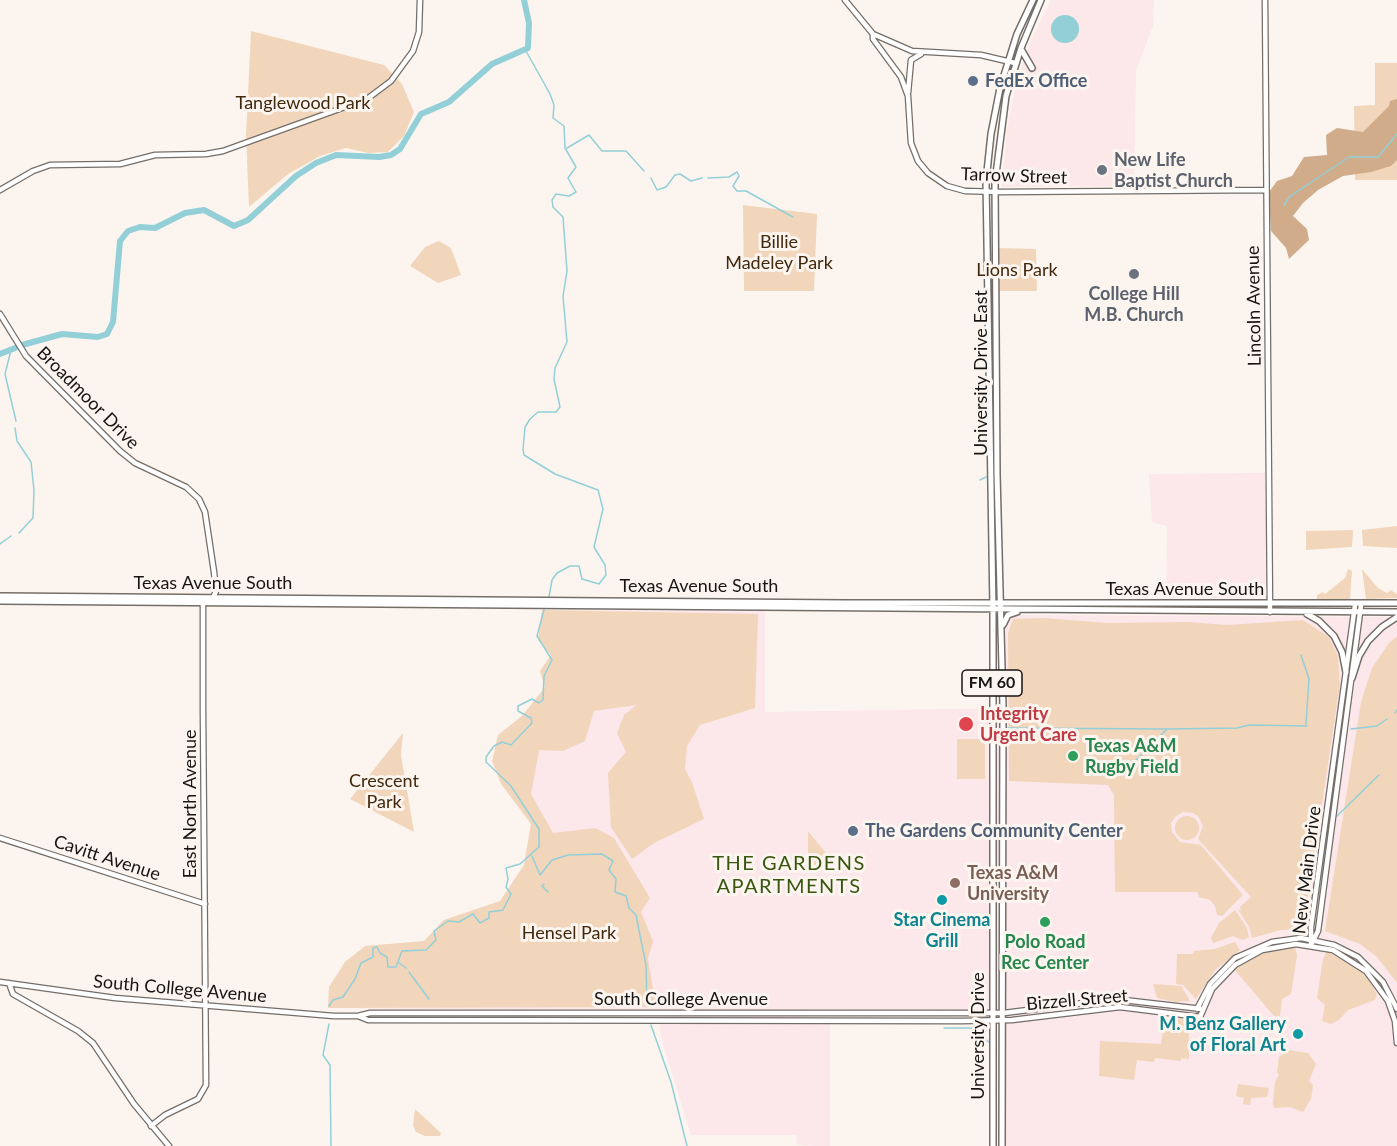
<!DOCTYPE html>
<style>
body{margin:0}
canvas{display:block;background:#fcf5ef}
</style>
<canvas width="1397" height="1146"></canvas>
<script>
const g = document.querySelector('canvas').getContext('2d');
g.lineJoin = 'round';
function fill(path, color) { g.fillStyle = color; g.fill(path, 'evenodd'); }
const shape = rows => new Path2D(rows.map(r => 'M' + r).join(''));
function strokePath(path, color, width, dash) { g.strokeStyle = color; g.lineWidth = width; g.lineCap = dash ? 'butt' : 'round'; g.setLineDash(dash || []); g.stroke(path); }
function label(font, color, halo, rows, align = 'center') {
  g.font = font + ' Lato,sans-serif'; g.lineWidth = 6; g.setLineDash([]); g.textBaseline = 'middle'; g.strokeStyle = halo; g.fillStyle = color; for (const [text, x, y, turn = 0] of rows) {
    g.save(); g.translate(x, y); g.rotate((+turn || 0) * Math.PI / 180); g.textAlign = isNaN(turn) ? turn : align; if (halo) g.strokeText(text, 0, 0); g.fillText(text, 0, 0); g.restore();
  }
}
fill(shape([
 [1051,0,1154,0,1153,26,1136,70,1134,186,1002,187,1007,129,1016,84,1030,42],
 [1265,473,1267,598,1166,598,1167,526,1152,522,1149,474]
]), '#fce7e9');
fill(shape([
 [542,610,765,611,765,712,1006,708,1006,621,1013,615,1397,617,1397,1146,1004,1146,1006,1010,807,1009,807,1024,830,1024,830,1146,816,1146,797,1145,796,1135,691,1135,661,1038,658,1011,328,1008,329,987,345,962,365,946,424,941,444,920,500,901,524,865,531,824,516,778,498,735,522,716,545,688,540,671,551,655,538,640]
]), '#fce7eb');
fill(shape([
 [251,31,384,65,402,84,414,112,404,136,388,152,368,153,346,148,320,156,288,174,249,207,246,135],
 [1375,63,1397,63,1397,180,1355,180,1354,106,1375,105],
 [743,205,817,214,814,291,744,291],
 [439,241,451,248,461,275,438,283,410,266,425,247],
 [998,248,1036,249,1037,291,998,291],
 [1397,526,1397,548,1363,546,1362,530],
 [1353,530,1352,547,1306,550,1306,531],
 [1348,569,1352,571,1350,600,1317,600,1317,595,1323,592,1325,594,1345,578],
 [1362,569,1378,588,1387,593,1391,590,1397,594,1397,598,1366,599],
 [542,610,758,614,755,708,700,725,687,746,685,769,692,782,704,819,654,843,632,859,611,827,608,773,626,752,617,733,624,715,637,705,594,711,585,741,563,751,539,750,531,794,553,833,595,828,614,838,650,898,641,912,653,941,648,959,656,1007,328,1008,329,987,345,962,365,946,424,941,444,920,500,901,524,865,531,824,501,784,492,761,498,735,522,716,545,687,540,671,551,655,538,640],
 [1043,618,1108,623,1188,622,1227,625,1303,620,1329,637,1338,656,1340,685,1303,929,1281,930,1252,938,1249,927,1237,908,1241,911,1240,907,1251,897,1198,839,1203,826,1199,817,1193,813,1183,812,1176,816,1171,823,1172,832,1180,842,1201,845,1243,895,1222,916,1217,915,1215,906,1210,900,1199,897,1197,892,1115,892,1114,795,1108,785,1009,781,1008,633,1013,619],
 [1397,636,1397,983,1377,957,1360,944,1325,931,1361,702,1372,668,1389,643],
 [403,733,401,755,414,832,350,799],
 [957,739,985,739,985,779,957,779],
 '1175 828a12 12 0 1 1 24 0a12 12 0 1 1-24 0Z',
 [808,831,829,857,832,866,823,868,808,864],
 [1235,910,1247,928,1249,937,1243,940,1233,936,1213,943,1211,938,1219,923],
 [1235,942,1240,950,1215,970,1196,999,1183,985,1176,984,1177,954,1193,954,1194,951,1215,949],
 [1295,946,1297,956,1291,994,1282,999,1280,1016,1274,1016,1234,969,1262,952],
 [1327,951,1364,973,1377,994,1375,1000,1348,1010,1339,1020,1331,1024,1322,1021,1325,1005,1317,998,1323,959],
 [1153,984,1181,986,1190,1001,1175,1002,1157,998],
 [1171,1018,1185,1019,1189,1023,1189,1059,1181,1058,1181,1061,1155,1058,1154,1062,1137,1060,1134,1080,1099,1076,1100,1041,1161,1044,1163,1031,1168,1028],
 [1288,1050,1308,1053,1316,1064,1309,1081,1313,1085,1311,1099,1303,1112,1290,1107,1274,1108,1273,1102,1275,1082,1279,1075,1277,1072,1279,1057],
 [1238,1084,1269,1088,1267,1097,1251,1098,1250,1105,1243,1104,1244,1098,1236,1096],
 [415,1109,441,1133,440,1136,425,1136,416,1132,413,1126]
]), '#f1d6bc');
fill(shape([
 [1397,99,1397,160,1391,166,1371,172,1343,176,1318,190,1303,203,1293,216,1307,229,1309,240,1289,259,1286,248,1271,231,1269,192,1277,181,1292,176,1304,157,1327,155,1326,135,1337,128,1363,132,1389,106,1390,101]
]), '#d0ac8a');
fill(shape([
 '1051 29a14 14 0 1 1 28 0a14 14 0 1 1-28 0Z'
]), '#93cfd7');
strokePath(shape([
 [526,51,550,94,554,105,553,118,564,126,565,148,576,167,568,178,576,192,569,196,556,194,552,200,553,207,563,217,567,271,563,296,567,342,555,368,554,379,560,407,556,412,538,412,530,419,525,427,523,449,524,455,555,474,598,490,603,509,594,547,605,565,606,575,599,584,582,579,579,566,570,566,557,573,552,580,549,597],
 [567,148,589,135,602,151,626,151,644,171],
 [651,178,657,190,666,187,675,175,680,174,691,181,702,178],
 [708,178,729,177,737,172,739,176,733,186,737,191,746,191,793,217],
 [1284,205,1289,197,1349,157,1378,157,1397,134],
 [11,350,5,374,16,421],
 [15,428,17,441,31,462,34,490,33,518,19,533],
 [980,480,986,477],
 [0,544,11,536],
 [1301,655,1309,679,1306,724],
 [1395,713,1397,710],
 [1008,728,1167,729,1237,728,1249,725,1307,726],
 [1351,729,1377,726,1387,719],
 [1124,772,1166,730],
 [1337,816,1379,775],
 [532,856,540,875,552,860,568,855,602,854,613,861,609,870,616,879,615,892,626,896,629,908,636,915,646,965,647,1005],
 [544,884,542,886,548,892],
 [399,963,406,968],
 [409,972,429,999],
 [329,1006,333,1000,343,997,355,979,361,963,373,957,373,948,377,947,380,953,387,957,388,967,396,967,402,951,426,950,436,940,434,931,448,921,459,922,473,914,480,923,489,918,489,912,503,910,511,894,506,887,508,879,506,868,520,864,539,847,539,829,511,786,486,762,486,757,494,746,502,742,511,745,532,723,531,718,518,711,518,706,532,699,539,703,543,700,544,676,552,660,537,636,544,610],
 [329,1024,323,1055,330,1065,331,1146],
 [651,1025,671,1082,687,1146],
 [944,1028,974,1028,991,1044]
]), '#93cfd7', 1.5);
strokePath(shape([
 [22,345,62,334,98,337,107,334,113,322,120,241,128,231,140,227,155,228,185,213,204,210,234,226,248,220,296,176,316,163,336,155,379,157,391,155,400,149,421,114,449,102,492,64,528,48,529,23,524,0],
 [0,354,15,348]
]), '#93cfd7', 6);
const secondary = shape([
 [845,0,873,34,873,39,901,77,908,96,911,143,918,161,928,173,947,186,965,191,1000,192,1266,190],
 [1265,0,1270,612],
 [873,34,912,51,981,55,1015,63],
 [908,93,911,60,921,54],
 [0,190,33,171,50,165,120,164,155,155,206,154,223,151,367,99,391,81,413,51,419,32,420,0],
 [0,314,26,356,120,451,135,463,186,487,199,499,205,512,214,572,216,591,213,598],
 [0,838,205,904],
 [1311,945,1318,931,1361,605],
 [1311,945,1311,927,1355,605],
 [0,982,115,998,334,1016,358,1016,370,1013,1004,1013,1115,999,1202,1009],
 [9,983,13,994,78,1031,93,1043,134,1104,169,1146],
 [1197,1009,1210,984,1235,958,1272,942,1301,938,1334,945,1358,957,1383,982,1397,1009],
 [358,1016,368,1020,962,1021,1012,1020,1120,1007,1200,1017,1212,989,1235,965,1262,950,1296,944,1333,950,1366,971,1388,1001,1395,1021,1397,1043],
 [151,1126,165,1115,198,1099,206,1085,203,710,203,603,205,602]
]);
const primary = shape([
 [1021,49,1032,68],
 [0,596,846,603,1397,603],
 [0,601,1397,612],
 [1307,614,1319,621,1334,636,1342,652,1346,672],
 [1003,625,1008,615,1017,612],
 [1352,678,1359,656,1368,641,1382,627,1397,617],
 [993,1146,993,609,986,181,991,134,1000,88,1017,34,1033,0],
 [1002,1146,1003,707,997,474,995,182,1006,96,1021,48,1041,0]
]);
strokePath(secondary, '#746e69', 7);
strokePath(primary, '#746e69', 8);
strokePath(secondary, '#fff', 4.5);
strokePath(primary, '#fff', 5);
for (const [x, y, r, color] of [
 [973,81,6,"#5c6f8a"],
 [1102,170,6,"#6b7280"],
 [1134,274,6,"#6b7280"],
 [966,724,8,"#e0444e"],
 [1073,756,6,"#2e9e5b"],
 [853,831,6,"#5c6f8a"],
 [955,883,6,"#8d6e63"],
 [942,900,6,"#0f9aa8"],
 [1045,922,6,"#2e9e5b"],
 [1298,1034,6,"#0f9aa8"]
]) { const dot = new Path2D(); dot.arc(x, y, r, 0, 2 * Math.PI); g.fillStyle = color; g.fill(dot); strokePath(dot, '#fcf5ef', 2); }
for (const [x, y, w] of [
 [992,683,60]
]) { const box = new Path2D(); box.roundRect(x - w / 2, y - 13, w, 26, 4.5); g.fillStyle = '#fcf5ef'; g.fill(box); strokePath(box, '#171513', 1.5); }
label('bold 16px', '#171513', null, [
 ["FM 60",992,683]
]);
label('bold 18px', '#4e5e75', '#fcf5ef', [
 ["FedEx Office",985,81],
 ["The Gardens Community Center",865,831]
], 'left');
label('18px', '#41280c', '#fcf5ef', [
 ["Tanglewood Park",303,103],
 ["Billie",779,242],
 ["Madeley Park",779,263],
 ["Lions Park",1017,270],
 ["Crescent",384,781],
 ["Park",384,802],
 ["Hensel Park",569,933]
]);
label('bold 18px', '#5b616d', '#fcf5ef', [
 ["New Life",1114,160],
 ["Baptist Church",1114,181],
 ["College Hill",1134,294,"center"],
 ["M.B. Church",1134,315,"center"]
], 'left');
label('18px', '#171513', '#fcf5ef', [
 ["Tarrow Street",1014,176,2],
 ["Lincoln Avenue",1254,306,-91],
 ["University Drive East",981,373,-90],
 ["Broadmoor Drive",88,398,45],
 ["Texas Avenue South",213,583],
 ["Texas Avenue South",699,586],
 ["Texas Avenue South",1185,589],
 ["East North Avenue",190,804,-90],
 ["Cavitt Avenue",107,858,18],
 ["New Main Drive",1307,870,-83],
 ["South College Avenue",180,989,5],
 ["South College Avenue",681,999],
 ["Bizzell Street",1077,1000,-5],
 ["University Drive",978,1036,-90]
]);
label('bold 18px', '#be3a42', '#fcf5ef', [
 ["Integrity",980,714],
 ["Urgent Care",980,735]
], 'left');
label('bold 18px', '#27864d', '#fcf5ef', [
 ["Texas A&M",1085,746],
 ["Rugby Field",1085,767],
 ["Polo Road",1045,942,"center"],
 ["Rec Center",1045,963,"center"]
], 'left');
label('bold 18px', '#785e54', '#fcf5ef', [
 ["Texas A&M",967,873],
 ["University",967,894]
], 'left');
label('bold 18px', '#0d838f', '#fcf5ef', [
 ["Star Cinema",942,920],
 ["Grill",942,941],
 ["M. Benz Gallery",1286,1024,"right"],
 ["of Floral Art",1286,1045,"right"]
]);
g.letterSpacing = '1.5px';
label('20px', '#395611', '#fcf5ef', [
 ["THE GARDENS",789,864],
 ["APARTMENTS",789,887]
]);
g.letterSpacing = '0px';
</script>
